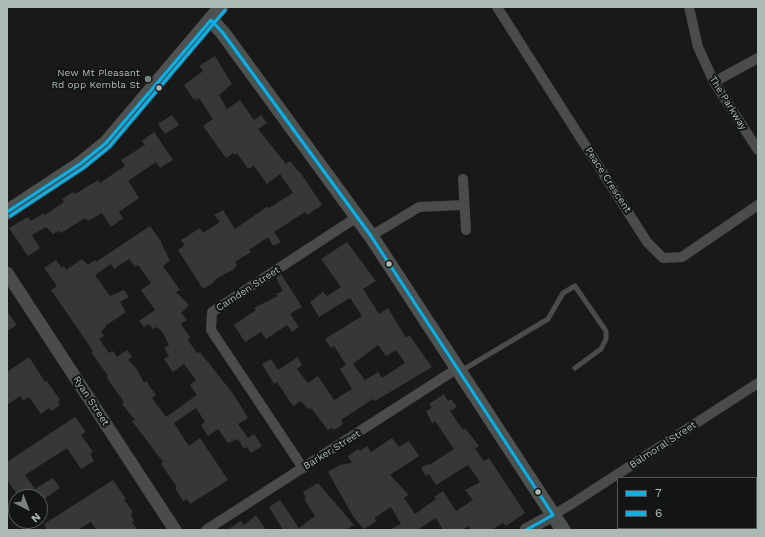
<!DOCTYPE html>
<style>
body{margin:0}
#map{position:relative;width:765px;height:537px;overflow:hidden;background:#191919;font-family:"Work Sans",sans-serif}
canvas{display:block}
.frame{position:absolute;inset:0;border:8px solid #abbab2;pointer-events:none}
.legend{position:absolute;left:617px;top:477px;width:140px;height:52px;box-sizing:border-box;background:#131515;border:1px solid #505754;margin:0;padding:5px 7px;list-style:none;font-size:12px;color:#abbab2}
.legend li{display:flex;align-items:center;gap:8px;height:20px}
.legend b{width:20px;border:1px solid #505754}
.north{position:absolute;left:8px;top:489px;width:40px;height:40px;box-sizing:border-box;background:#131515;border:1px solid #505754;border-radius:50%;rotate:138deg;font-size:11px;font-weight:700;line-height:16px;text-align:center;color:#abbab2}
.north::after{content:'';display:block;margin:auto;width:14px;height:18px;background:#78827c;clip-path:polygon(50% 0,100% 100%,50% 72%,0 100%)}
</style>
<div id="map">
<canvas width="765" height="537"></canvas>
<div class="frame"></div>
<ul class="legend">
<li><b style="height:5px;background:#00b5ef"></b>7</li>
<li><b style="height:5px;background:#00b5ef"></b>6</li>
</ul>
<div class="north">N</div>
</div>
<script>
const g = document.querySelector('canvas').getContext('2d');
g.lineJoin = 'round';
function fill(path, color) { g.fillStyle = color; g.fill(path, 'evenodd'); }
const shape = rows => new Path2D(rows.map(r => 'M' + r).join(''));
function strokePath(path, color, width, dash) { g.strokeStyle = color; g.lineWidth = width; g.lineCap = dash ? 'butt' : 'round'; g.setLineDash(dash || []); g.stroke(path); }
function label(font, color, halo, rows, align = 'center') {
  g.font = font + ' "Work Sans",sans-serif'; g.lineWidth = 4; g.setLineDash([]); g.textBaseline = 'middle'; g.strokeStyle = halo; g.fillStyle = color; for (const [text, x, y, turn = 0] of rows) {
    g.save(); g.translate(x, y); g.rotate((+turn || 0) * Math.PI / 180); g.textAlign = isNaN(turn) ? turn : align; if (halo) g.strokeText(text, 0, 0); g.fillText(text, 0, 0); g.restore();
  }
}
fill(shape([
 [215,56,232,84,219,95,227,109,240,100,254,120,261,115,267,123,258,129,286,164,290,161,299,172,300,172,322,205,307,215,305,212,274,232,281,242,273,246,268,237,249,250,251,252,235,262,237,266,234,268,235,269,219,277,213,282,213,283,203,289,178,250,185,245,181,240,200,228,203,233,220,222,214,215,223,210,235,229,268,206,269,208,293,193,280,174,267,184,254,166,248,169,237,153,234,155,233,153,226,158,203,126,213,119,199,98,196,101,195,98,193,99,184,85,203,71,199,66],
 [172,115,179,125,165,134,158,124],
 [154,132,173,160,160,168,156,162,128,181,139,198,119,212,123,218,111,227,102,213,88,221,85,218,61,233,59,231,53,234,46,227,32,235,40,248,28,256,9,228,28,217,31,221,44,213,45,215,64,202,62,199,73,192,75,194,98,180,100,183,125,166,121,160,145,145,142,141],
 [150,226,160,240,170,261,163,266,180,290,176,292,189,305,181,313,187,320,181,324,190,337,188,340,197,353,200,352,234,395,248,418,238,424,248,438,254,434,262,446,251,453,247,447,244,449,238,439,228,443,218,429,208,436,201,425,205,422,196,408,174,423,189,446,200,438,228,480,190,504,187,499,183,501,175,488,177,487,161,464,163,462,132,421,135,420,122,404,124,402,109,381,107,377,108,376,91,352,93,351,51,290,57,286,44,268,56,260,62,268,64,266,66,270,82,259,88,265,95,260,96,262],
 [129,259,135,267,138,265,151,283,141,290,155,310,139,321,144,327,149,324,153,329,157,327,163,333,169,345,164,348,169,356,164,359,173,372,184,364,196,380,190,385,197,395,166,417,152,398,156,395,146,381,144,383,136,368,128,360,132,357,127,350,117,357,113,351,109,353,99,339,104,336,101,331,106,327,105,326,126,312,120,302,129,297,124,290,110,296,95,275,111,264,114,269],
 [347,242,376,281,363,289,379,314,388,308,406,338,409,335,432,367,375,401,373,399,341,420,343,424,334,430,332,428,328,430,311,408,308,409,301,401,293,406,277,382,274,384,262,364,271,359,278,370,298,357,302,365,297,369,308,383,318,376,334,400,352,389,340,369,346,365,334,346,331,348,325,339,362,316,350,298,319,317,310,302,323,292,327,296,341,287,321,259],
 [378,345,386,356,396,350,405,363,382,378,378,372,365,380,353,364],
 [281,274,302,307,290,314,299,327,292,332,287,325,266,339,261,332,245,342,234,325,256,310,254,308,278,296,276,294,283,291,276,278],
 [7,311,17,325,7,331],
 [29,357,45,382,47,381,60,400,58,402,60,405,51,411,49,408,41,414,29,397,23,400,20,396,7,405,7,372],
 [444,394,448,401,451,399,457,407,450,411,463,430,465,428,479,446,475,449,484,461,489,458,525,513,506,526,503,523,491,530,471,530,468,526,462,530,443,530,436,518,417,530,389,530,401,524,391,507,374,518,377,521,364,529,354,518,328,472,340,465,352,463,348,456,358,449,360,451,367,446,371,452,392,438,399,447,409,441,419,456,390,475,409,495,404,498,415,514,436,499,434,497,443,491,456,511,473,500,465,490,480,482,468,465,436,485,429,474,426,476,421,468,428,464,429,465,454,449,435,421,432,423,426,411,432,408,429,404],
 [75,417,86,432,81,435,93,452,90,454,94,461,81,469,67,448,25,475,35,489,53,478,60,488,40,502,40,497,19,497,7,480,7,462],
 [113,480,126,499,124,500,133,512,131,515,134,521,132,522,138,530,96,530,91,522,78,530,47,530,44,524],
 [318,483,354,525,344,530,283,530,269,507,280,500,299,528,315,516,304,499,306,498,303,492],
 [256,515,266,530,227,530,241,521,244,525]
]), '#363838');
strokePath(shape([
 [461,371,548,319,563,293,575,286,606,331,606,339,601,349,575,368]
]), '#494c4a', 5);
strokePath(shape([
 [497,7,647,242,663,258,682,257,758,205],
 [689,7,698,47,714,82,758,150],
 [714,82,758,58],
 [463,179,466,230],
 [371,236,419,207,464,205],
 [303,468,211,330,212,312,357,217],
 [553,515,570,505,758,383],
 [206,530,458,368]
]), '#494c4a', 10);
strokePath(shape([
 [7,273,175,530],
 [526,530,553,515]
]), '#494c4a', 13);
strokePath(shape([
 [211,20,223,33,371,236,563,530],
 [7,212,80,164,106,143,221,7]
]), '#4d514f', 15);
strokePath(shape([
 [7,212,80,164,106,143,211,20,223,33,371,236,553,515,526,530]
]), '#00b5ef', 3);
strokePath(shape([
 [10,216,83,168,109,147,225,10]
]), '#00b5ef', 3);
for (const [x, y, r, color] of [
 [148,79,4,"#78827c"],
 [159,88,3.5,"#abbab2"],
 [389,264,3.5,"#abbab2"],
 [538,492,3.5,"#abbab2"]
]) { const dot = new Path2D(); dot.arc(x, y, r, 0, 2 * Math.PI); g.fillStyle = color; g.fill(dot); strokePath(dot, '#131515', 1.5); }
label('10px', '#abbab2', '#131515', [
 ["New Mt Pleasant",140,73],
 ["Rd opp Kembla St",140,85]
], 'right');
label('10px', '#abbab2', '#131515', [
 ["The Parkway",728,103,58],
 ["Peace Crescent",608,180,57],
 ["Camden Street",248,289,-33],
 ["Ryan Street",91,401,57],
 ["Balmoral Street",663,445,-33],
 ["Barker Street",332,450,-32]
]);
</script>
